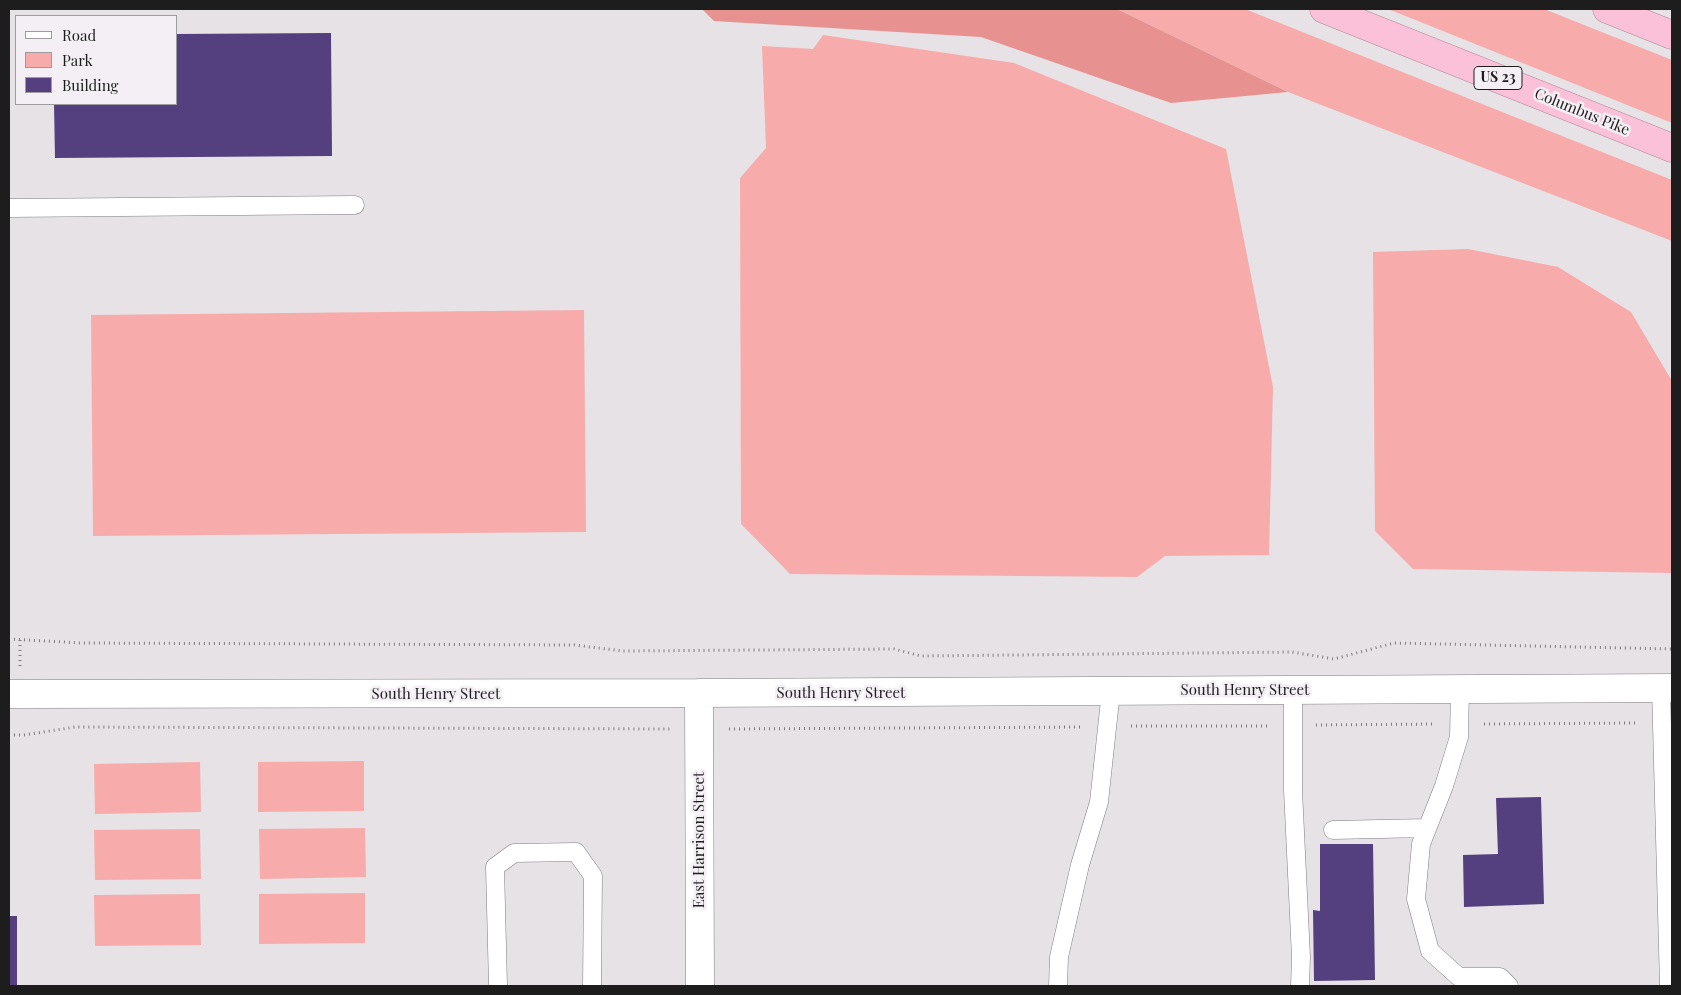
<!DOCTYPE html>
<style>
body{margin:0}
#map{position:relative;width:1681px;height:995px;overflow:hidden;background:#e6e2e6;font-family:"Playfair Display",serif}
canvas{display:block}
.frame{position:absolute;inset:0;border:10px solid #1e1d1e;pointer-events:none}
.legend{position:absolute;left:15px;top:15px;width:162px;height:90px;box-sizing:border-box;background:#f3eff4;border:1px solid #9e9b9e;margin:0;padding:6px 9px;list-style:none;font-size:15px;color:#1e1d1e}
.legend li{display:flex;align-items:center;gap:10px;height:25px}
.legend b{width:25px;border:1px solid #9e9b9e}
</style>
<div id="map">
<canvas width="1681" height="995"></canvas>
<div class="frame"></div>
<ul class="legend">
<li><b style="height:6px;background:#fff"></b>Road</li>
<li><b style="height:14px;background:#f7acab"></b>Park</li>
<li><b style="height:14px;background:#543f7f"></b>Building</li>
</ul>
</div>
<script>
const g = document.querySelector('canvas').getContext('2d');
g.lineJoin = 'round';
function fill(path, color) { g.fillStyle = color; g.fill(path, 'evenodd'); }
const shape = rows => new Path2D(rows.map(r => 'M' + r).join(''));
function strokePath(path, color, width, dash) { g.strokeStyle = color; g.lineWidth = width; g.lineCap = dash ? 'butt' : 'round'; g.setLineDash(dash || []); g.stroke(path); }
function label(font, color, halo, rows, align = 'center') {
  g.font = font + ' "Playfair Display",serif'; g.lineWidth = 5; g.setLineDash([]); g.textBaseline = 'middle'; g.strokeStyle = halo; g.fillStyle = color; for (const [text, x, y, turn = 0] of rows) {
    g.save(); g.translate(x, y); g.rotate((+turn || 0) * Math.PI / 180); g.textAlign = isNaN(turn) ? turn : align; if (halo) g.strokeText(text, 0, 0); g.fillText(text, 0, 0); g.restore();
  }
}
fill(shape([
 [1117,9,1245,9,1672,180,1672,241,1288,92],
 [1388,9,1544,9,1672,60,1672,123],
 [823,35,1014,63,1226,149,1273,387,1269,555,1165,556,1137,577,790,574,741,524,740,178,766,148,762,46,813,49],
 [1468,249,1558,267,1631,312,1672,381,1672,573,1413,569,1375,531,1373,252],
 [584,310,586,532,93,536,91,315],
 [364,761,364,811,258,812,258,762],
 [200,762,201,812,95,814,94,764],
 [365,828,366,877,260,879,259,829],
 [200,829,201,879,95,880,94,830],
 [365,893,365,943,259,944,259,894],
 [200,894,201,945,95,946,94,895]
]), '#f7acab');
fill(shape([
 [702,9,1117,9,1288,92,1171,103,981,37,714,21]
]), '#e79191');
fill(shape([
 [331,33,332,156,55,158,54,104,176,104,176,34],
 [1541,797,1544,904,1464,907,1463,855,1498,854,1496,798],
 [1320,844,1373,844,1375,980,1314,981,1313,910,1320,911],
 [9,916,17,916,17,986,9,986]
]), '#543f7f');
const service = shape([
 [9,208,355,205],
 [1661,688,1669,986],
 [1460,689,1459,737,1444,786,1421,844,1416,899,1430,951,1459,977,1500,977,1509,986],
 [1293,690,1293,790,1301,957,1300,986],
 [1333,830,1427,828],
 [498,986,495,867,514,853,576,852,593,876,592,986],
 [1058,986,1059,957,1080,865,1099,802,1111,691]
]);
const minor = shape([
 [699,693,700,986],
 [9,694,699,693,1672,688]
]);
const motorway = shape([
 [1324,9,1672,148],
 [1607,9,1672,35]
]);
strokePath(service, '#807c80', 19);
strokePath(minor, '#807c80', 29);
strokePath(motorway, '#ad8897', 29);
strokePath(shape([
 [9,639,81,643,574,645,623,651,894,649,921,656,1292,652,1334,659,1394,643,1672,649],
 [20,666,20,639],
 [1484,724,1637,723],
 [1316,725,1435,724],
 [1131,726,1270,726],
 [729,729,1082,727],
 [9,735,24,735,75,727,670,729]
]), '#7e7b7e', 3, [1, 4]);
strokePath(service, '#fff', 18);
strokePath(minor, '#fff', 28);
strokePath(motorway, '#fac1d8', 28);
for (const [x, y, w] of [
 [1498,78,48]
]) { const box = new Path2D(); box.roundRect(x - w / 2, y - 11.5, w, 23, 4); g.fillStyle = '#f3eff4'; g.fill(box); strokePath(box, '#1e1d1e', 1); }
label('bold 14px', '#1e1d1e', null, [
 ["US 23",1498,78]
]);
label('15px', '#1e1d1e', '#f3eff4', [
 ["Columbus Pike",1582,112,22],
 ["South Henry Street",1245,690],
 ["South Henry Street",841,693],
 ["South Henry Street",436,694],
 ["East Harrison Street",699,840,-90]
]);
</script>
